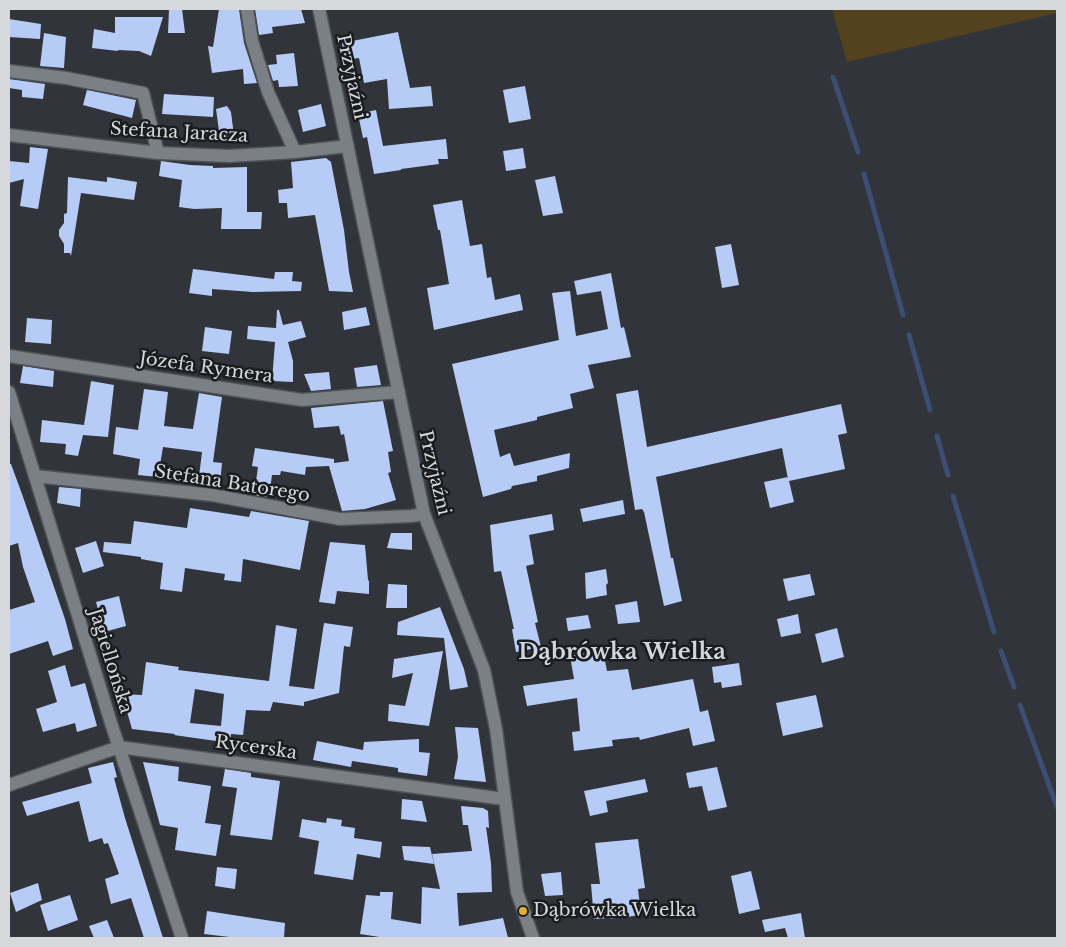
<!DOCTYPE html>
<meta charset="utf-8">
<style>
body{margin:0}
#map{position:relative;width:1066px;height:947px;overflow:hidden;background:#31343a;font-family:"Libre Baskerville",serif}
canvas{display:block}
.frame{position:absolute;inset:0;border:10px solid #d6d8dc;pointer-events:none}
</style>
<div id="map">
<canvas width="1066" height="947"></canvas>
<div class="frame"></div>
</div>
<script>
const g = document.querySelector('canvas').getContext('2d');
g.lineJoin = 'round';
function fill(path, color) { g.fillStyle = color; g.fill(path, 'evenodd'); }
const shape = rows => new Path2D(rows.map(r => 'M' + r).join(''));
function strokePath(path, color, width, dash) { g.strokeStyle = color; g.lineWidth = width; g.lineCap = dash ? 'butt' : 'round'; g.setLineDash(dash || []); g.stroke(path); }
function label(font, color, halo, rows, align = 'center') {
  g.font = font + ' "Libre Baskerville",serif'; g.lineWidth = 5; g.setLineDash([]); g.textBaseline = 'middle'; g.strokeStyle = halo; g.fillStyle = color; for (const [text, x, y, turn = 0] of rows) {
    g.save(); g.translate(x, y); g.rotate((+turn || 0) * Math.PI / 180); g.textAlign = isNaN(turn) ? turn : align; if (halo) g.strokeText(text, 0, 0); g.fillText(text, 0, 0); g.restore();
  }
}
fill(shape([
 [832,9,1057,9,1057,13,847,62]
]), '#53421d');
strokePath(shape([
 [833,77,858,152],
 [864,174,903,315],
 [909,335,930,410],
 [937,436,948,475],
 [953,496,994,632],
 [1001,651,1014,687],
 [1020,705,1057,807]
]), '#3c4e72', 5);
fill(shape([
 [169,9,182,9,185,33,168,33],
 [219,9,239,9,244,43,257,83,244,84,243,69,212,73,208,46,213,47],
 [255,9,301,9,305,23,272,27,273,33,259,35],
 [115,17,163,17,151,56,139,51,118,50,118,51,92,48,94,29,115,33],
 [9,19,41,24,40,39,9,37],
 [398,32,410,88,431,86,433,106,389,109,387,79,364,83,359,58,345,60,342,43],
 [44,33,66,37,64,68,40,66],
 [294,53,298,86,279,87,278,80,273,81,268,65,277,64,276,55],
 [9,79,45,84,43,99,22,97,22,90,9,88],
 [525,86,531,119,509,123,503,90],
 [87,90,136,100,132,118,83,105],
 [164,94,214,97,213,117,162,114],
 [321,104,326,126,303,132,298,110],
 [227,106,231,112,234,136,220,138,216,109],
 [376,110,383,146,446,139,448,159,438,159,439,164,401,169,401,170,374,174,367,137,363,138,358,114],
 [30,147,48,149,38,209,20,206,24,179,9,183,9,161,29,163],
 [523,148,526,168,506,171,503,151],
 [326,158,331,162,344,230,349,272,353,292,329,291,315,215,288,218,287,203,279,203,278,190,293,188,291,162],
 [161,161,190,165,213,166,213,168,247,167,247,212,262,212,261,229,221,229,222,208,194,209,179,207,182,180,159,176],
 [555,176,563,213,543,216,535,180],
 [68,177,107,182,107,177,137,182,134,200,81,193,71,256,70,253,64,253,64,244,59,236,59,230,64,223,64,214,67,213],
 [462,200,470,246,482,244,487,278,491,277,495,300,520,294,523,310,434,330,427,288,449,284,440,230,438,230,433,205],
 [731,244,739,285,722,288,715,247],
 [193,269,274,279,275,272,293,272,292,281,302,282,301,291,253,292,212,289,212,296,189,293],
 [611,273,621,328,624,327,631,357,588,365,594,388,570,394,573,408,537,417,537,420,494,430,500,457,510,453,514,466,570,453,569,468,537,476,537,481,512,486,511,489,483,497,452,364,559,340,552,293,570,291,576,336,608,329,601,291,577,295,574,281],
 [366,307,370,325,344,330,342,312],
 [277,310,279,310,283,325,301,321,306,337,288,342,293,361,293,382,272,381,275,342,247,339,248,326,276,328],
 [27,318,52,320,51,344,25,342],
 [205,327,232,331,229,354,202,351],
 [377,365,381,385,357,387,354,368],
 [23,366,54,371,53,387,20,383],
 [329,372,331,389,311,391,304,374],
 [91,381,114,385,108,437,83,435,78,456,65,454,66,444,40,442,42,420,84,425],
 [144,389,168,392,164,426,193,429,199,393,222,397,213,462,222,463,220,484,210,483,209,486,198,485,202,452,163,447,158,477,138,475,140,459,113,454,116,427,138,430],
 [638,390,647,447,841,404,847,433,838,435,845,469,789,481,794,502,770,508,764,482,788,477,788,479,782,448,656,477,671,558,673,558,682,601,664,606,644,512,642,509,635,510,616,394],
 [383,401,393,451,388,452,391,472,388,473,396,500,365,509,342,511,329,466,306,467,305,475,281,471,280,475,272,475,269,497,254,495,258,467,252,466,255,448,334,459,334,463,349,461,344,434,341,435,339,426,314,428,311,408],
 [9,464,11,464,22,494,65,619,73,649,53,656,48,641,9,654,9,610,35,602,23,567,18,543,9,546],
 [59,487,81,489,80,507,57,503],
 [623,500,625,514,583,522,580,509],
 [190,508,249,517,251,511,309,521,300,570,243,559,241,582,224,580,225,574,185,568,182,592,160,589,163,563,141,559,141,557,103,552,104,542,131,544,134,521,187,528],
 [552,514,554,530,529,535,534,564,526,566,538,622,535,623,541,647,516,652,512,629,514,629,501,571,494,572,490,525],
 [391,533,412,533,412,550,387,548],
 [96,541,104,566,83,573,75,548],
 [330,542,365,545,368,580,369,581,369,594,337,591,335,604,319,602],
 [606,569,608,583,606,585,607,595,586,599,585,573],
 [810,574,815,595,788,601,783,579],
 [388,584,407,585,407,608,386,608],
 [119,596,126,626,104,632,96,602],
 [637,601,640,622,618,624,615,605],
 [440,607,464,669,468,687,450,690,444,638,397,635,398,622],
 [798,614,801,633,781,637,777,619],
 [588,615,591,628,568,631,566,618],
 [324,623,353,627,350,647,344,646,339,693,304,702,304,706,273,702,270,711,246,710,243,735,231,734,230,743,174,735,175,734,132,729,122,694,142,695,146,662,179,667,178,670,269,681,276,625,297,629,289,686,314,689],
 [195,689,224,694,221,726,190,723],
 [837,628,844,657,822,663,815,634],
 [603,650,607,671,628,669,632,690,693,679,700,712,708,710,715,741,693,746,689,728,640,740,639,737,612,740,613,746,574,751,572,732,580,731,577,698,527,706,523,686,574,679,570,656],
 [443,651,429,726,388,721,389,704,405,706,413,673,392,678,394,659],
 [739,663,742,685,722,688,721,682,714,683,712,667],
 [65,665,71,687,85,683,97,726,77,732,75,723,43,732,36,709,57,702,48,671],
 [816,695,823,727,783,736,776,703],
 [455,727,478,728,486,782,454,779,458,757],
 [419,739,419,752,430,753,427,776,398,772,398,768,352,761,351,767,313,760,317,741,363,750,364,742],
 [113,762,117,777,114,778,125,818,163,938,144,938,131,898,111,904,105,879,119,874,108,843,104,844,102,838,89,842,79,801,27,816,22,802,92,783,88,768],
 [143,762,179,767,178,781,211,786,205,823,221,825,216,856,175,850,178,828,160,825],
 [717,767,727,807,708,811,702,786,689,788,686,773],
 [225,769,251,773,251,777,280,781,272,840,230,835,237,788,222,786],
 [645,779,648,792,606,801,608,812,590,816,584,791],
 [402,799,422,801,427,822,401,819],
 [461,806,483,808,488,811,489,828,486,827,491,863,492,892,457,893,459,926,503,918,508,938,386,938,360,934,366,895,380,896,380,892,393,892,391,919,421,924,422,887,440,889,432,854,472,851,468,825,463,825],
 [327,818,342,820,341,826,355,828,354,838,382,842,380,858,357,854,353,880,314,874,319,841,299,837,302,819,326,823],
 [638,839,645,888,638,889,641,915,610,919,610,918,594,919,591,884,600,884,595,843],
 [402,846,430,847,434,864,404,860],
 [217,867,237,869,235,889,215,886],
 [751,871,760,909,739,914,731,876],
 [561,872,563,895,545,896,541,874],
 [38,883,42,900,16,912,10,893],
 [70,895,78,920,48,931,40,905],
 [207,911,285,923,284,938,238,938,204,934],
 [801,913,805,938,788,938,785,928,765,932,762,920],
 [107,920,114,938,94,938,89,926]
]), '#b6ccf6');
const minor = shape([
 [247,9,252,41,268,92,295,152],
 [319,9,424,514,484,670,496,729,517,892,533,938],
 [9,71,66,78,143,93,158,153],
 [9,135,158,153,229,156,295,152,348,146],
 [9,356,302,400,399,392],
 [9,392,111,723,182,938],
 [35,476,212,495,340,519,411,516,424,514],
 [9,785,119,747,504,799]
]);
strokePath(minor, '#4e5156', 15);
strokePath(minor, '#7b7f86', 12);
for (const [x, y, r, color] of [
 [523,911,5,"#e2af34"]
]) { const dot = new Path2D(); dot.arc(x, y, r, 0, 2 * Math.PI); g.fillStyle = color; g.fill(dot); strokePath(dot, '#1a1c1f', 2); }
label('18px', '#d6d8dc', '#1a1c1f', [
 ["Przyjaźni",351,77,78],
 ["Stefana Jaracza",179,133,3],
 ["Józefa Rymera",206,368,8],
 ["Przyjaźni",434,473,77],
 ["Stefana Batorego",232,484,9],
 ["Jagiellońska",110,661,73],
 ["Rycerska",256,748,8]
]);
label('18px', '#d6d8dc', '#1a1c1f', [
 ["Dąbrówka Wielka",533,911]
], 'left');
label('bold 22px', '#d1d6de', '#1a1c1f', [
 ["Dąbrówka Wielka",622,653]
]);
</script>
